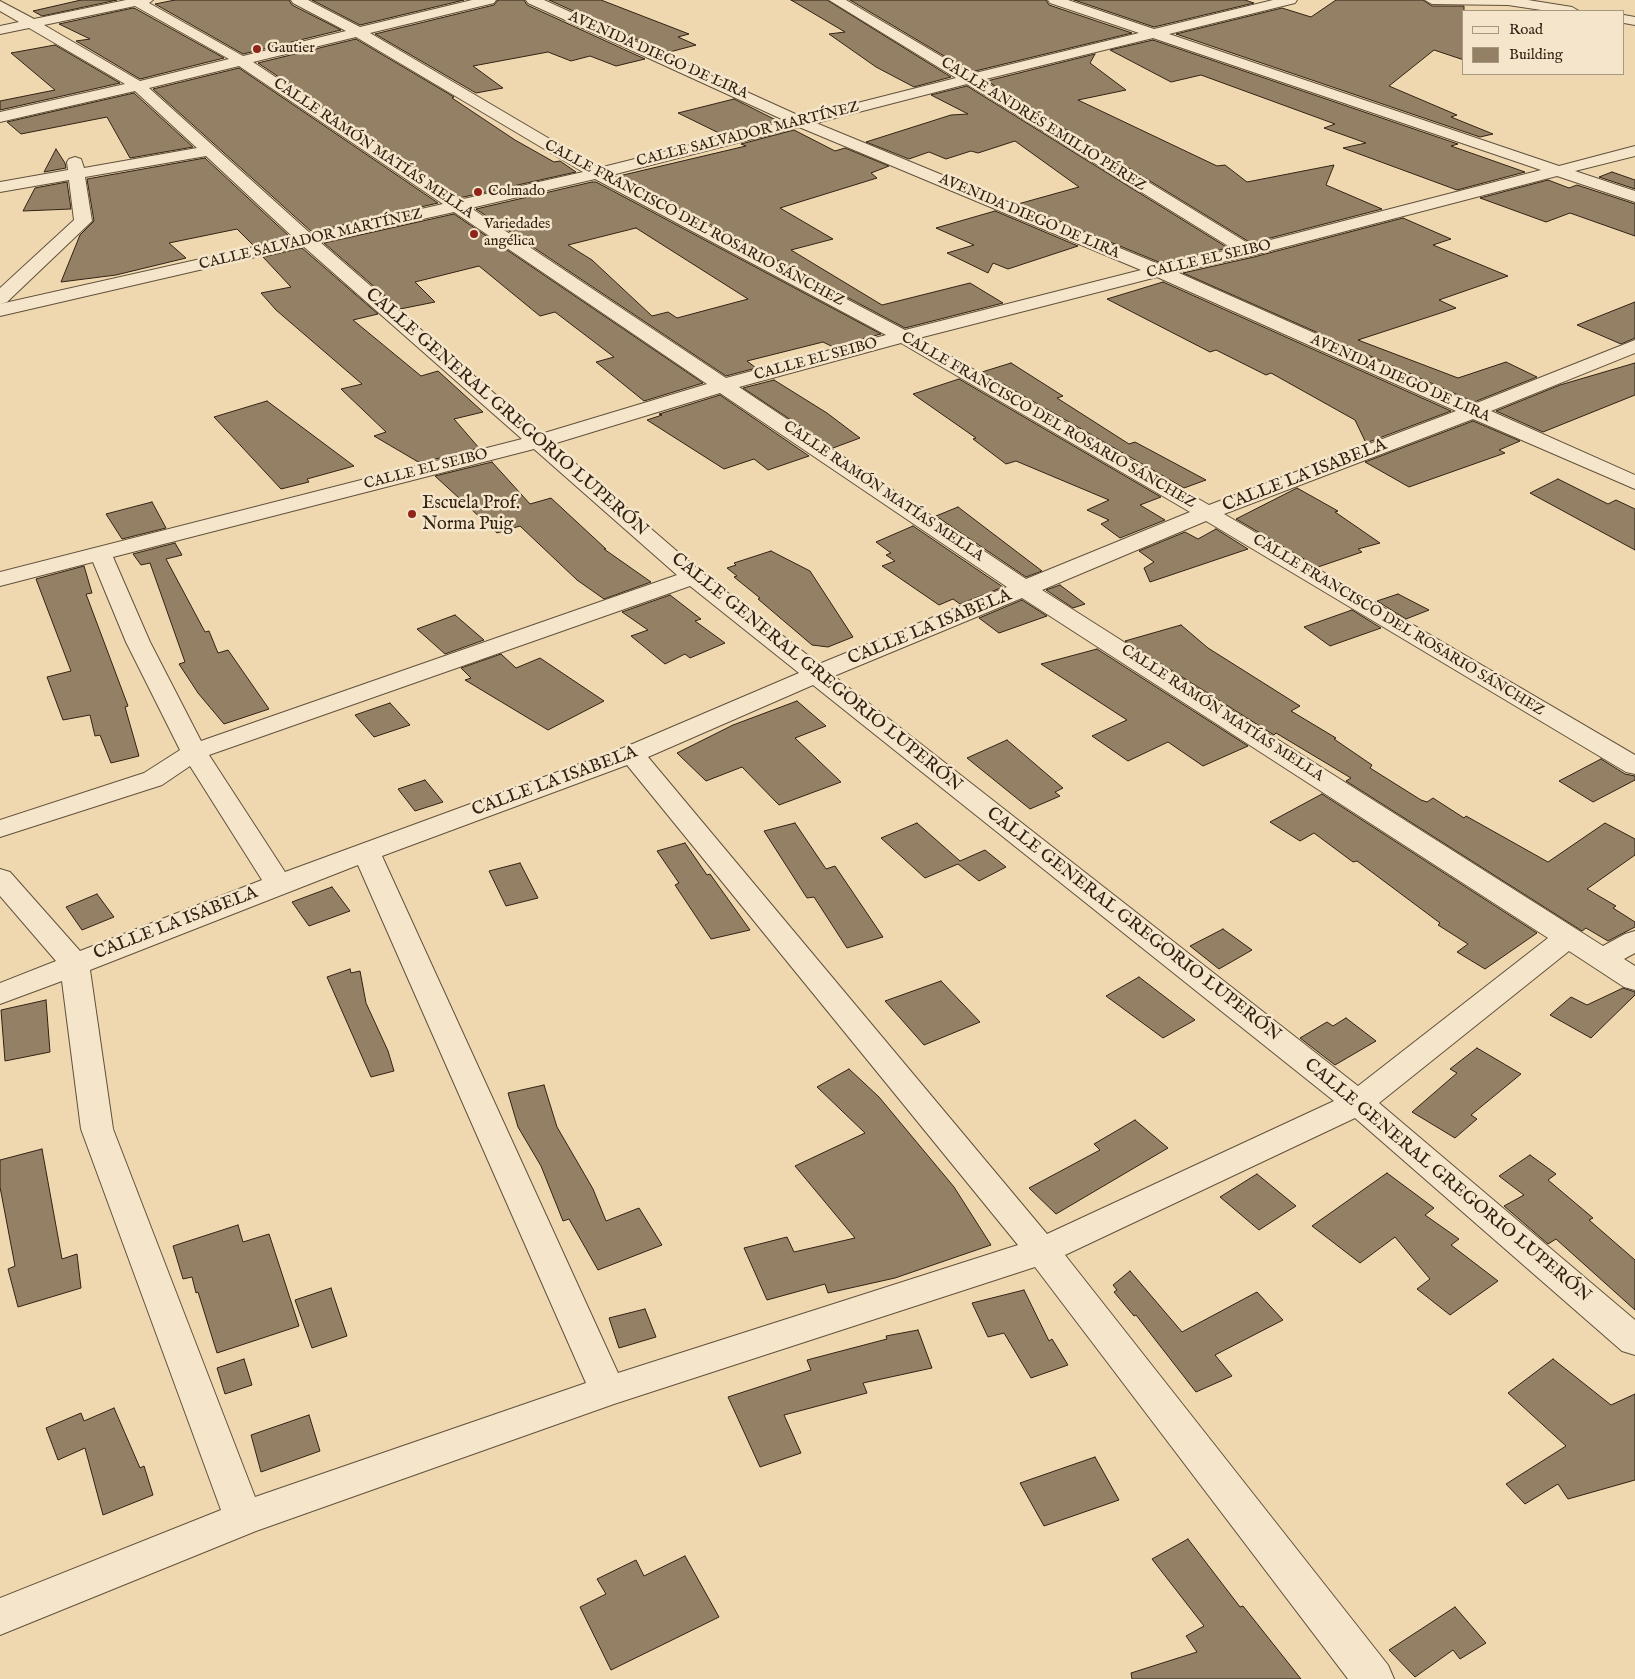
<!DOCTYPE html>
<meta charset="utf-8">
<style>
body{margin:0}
#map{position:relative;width:1635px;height:1679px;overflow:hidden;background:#efd8af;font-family:"IM FELL English",serif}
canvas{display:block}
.legend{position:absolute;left:1462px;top:10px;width:162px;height:65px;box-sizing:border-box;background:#f5e6cb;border:1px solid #a79882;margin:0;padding:6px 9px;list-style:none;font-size:15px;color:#322214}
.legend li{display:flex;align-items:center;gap:10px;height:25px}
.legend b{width:25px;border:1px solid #a79882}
</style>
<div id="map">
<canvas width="1635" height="1679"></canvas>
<ul class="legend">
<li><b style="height:6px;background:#f5e6cb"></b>Road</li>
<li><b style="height:14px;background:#948165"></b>Building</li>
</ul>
</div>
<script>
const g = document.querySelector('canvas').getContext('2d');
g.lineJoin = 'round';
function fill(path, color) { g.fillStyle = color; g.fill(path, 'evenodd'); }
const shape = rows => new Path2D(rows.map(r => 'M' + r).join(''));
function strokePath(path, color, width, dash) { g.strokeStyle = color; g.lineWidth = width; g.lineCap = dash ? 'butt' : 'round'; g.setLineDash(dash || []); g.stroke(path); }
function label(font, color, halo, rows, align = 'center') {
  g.font = font + ' "IM FELL English",serif'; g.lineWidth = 5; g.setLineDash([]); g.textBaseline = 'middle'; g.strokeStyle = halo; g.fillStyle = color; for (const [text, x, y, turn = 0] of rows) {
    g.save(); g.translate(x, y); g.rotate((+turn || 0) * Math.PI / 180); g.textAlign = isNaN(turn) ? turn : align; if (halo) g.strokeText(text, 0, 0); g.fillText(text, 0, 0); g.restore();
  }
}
const building = shape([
 [81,0,117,0,42,16,33,11,81,0],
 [175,0,289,0,292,5,341,30,243,54,155,4,175,0],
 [312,0,464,0,360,25,312,0],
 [498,0,524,0,527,5,645,59,616,66,590,56,571,61,548,52,473,66,503,88,476,93,375,34,494,5,498,0],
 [549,0,601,0,689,34,678,37,696,45,666,53,549,0],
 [791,0,827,0,951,77,914,87,876,67,829,34,845,32,791,0],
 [850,0,1046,0,1049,5,1132,33,971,72,850,0],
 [1074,0,1245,0,1254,3,1154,27,1074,0],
 [1336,0,1423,0,1432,6,1464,6,1464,60,1434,50,1389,86,1457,115,1451,117,1493,134,1480,137,1176,34,1282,8,1311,17,1336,0],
 [133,8,136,9,224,58,140,79,76,41,90,39,59,24,133,8],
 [356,39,454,97,452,98,515,140,554,162,560,161,576,172,459,198,258,63,356,39],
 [1153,40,1458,144,1451,146,1525,172,1457,190,1343,148,1366,143,1324,128,1335,124,1201,75,1171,82,1110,50,1153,40],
 [55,45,120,83,0,110,0,101,55,90,11,53,55,45],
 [1095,54,1090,63,1126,90,1078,100,1217,166,1225,165,1247,182,1334,165,1326,185,1382,209,1251,243,987,81,1095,54],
 [239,68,438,203,312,232,153,89,239,68],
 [967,86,1228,248,1161,263,1018,204,1079,187,1015,141,978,153,971,151,946,159,929,152,909,159,866,142,951,115,968,114,931,95,967,86],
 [134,93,193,147,130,158,107,117,21,134,7,122,134,93],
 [734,99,778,121,723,135,678,113,734,99],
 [794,130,835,151,845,148,889,166,871,173,877,178,780,208,833,239,791,250,882,305,970,283,1003,303,905,328,619,176,746,146,741,144,794,130],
 [56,149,65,163,66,168,44,172,56,149],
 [205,158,290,237,253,245,237,229,169,243,186,258,116,275,61,282,80,235,94,221,87,179,205,158],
 [1612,172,1635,180,1635,189,1599,177,1612,172],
 [1548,180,1569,188,1577,185,1635,204,1635,236,1570,213,1546,222,1480,198,1548,180],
 [67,182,71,209,23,211,35,188,67,182],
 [592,182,596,182,881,334,833,347,823,342,747,361,756,368,726,376,476,209,592,182],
 [636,228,748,299,677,318,668,312,652,316,592,260,568,245,636,228],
 [995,211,1078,246,1008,269,993,263,988,273,947,253,974,245,936,228,995,211],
 [454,214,703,383,644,401,596,362,614,357,555,312,540,316,479,266,415,282,435,302,400,309,324,243,454,214],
 [1403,218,1451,239,1433,245,1508,276,1439,300,1456,308,1358,340,1458,378,1506,362,1537,377,1474,402,1183,273,1254,257,1403,218],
 [302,248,378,314,353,320,421,376,438,371,483,412,454,419,479,448,420,463,374,436,386,432,341,389,362,384,276,310,261,293,291,287,263,257,302,248],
 [1163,282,1451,411,1366,443,1355,420,1271,373,1266,375,1216,350,1210,352,1107,299,1163,282],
 [1635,302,1635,338,1621,344,1577,325,1635,302],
 [1011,363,1063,396,1057,398,1129,444,1135,442,1206,480,1184,488,982,372,1011,363],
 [1635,363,1635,395,1543,432,1496,411,1560,385,1635,363],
 [959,379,1161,497,1140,505,1165,520,1120,538,1101,524,1109,520,1087,510,1109,500,1016,461,1006,464,973,439,976,438,913,394,959,379],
 [774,380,827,413,860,438,833,448,743,388,774,380],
 [720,395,809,456,768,470,754,459,724,469,647,420,662,415,659,414,720,395],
 [267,401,354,466,307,479,309,482,281,489,214,417,267,401],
 [1473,421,1520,441,1499,450,1505,453,1409,487,1365,462,1473,421],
 [492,462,530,504,551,498,606,549,604,549,651,582,604,599,577,580,520,526,497,533,435,476,492,462],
 [1558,479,1608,504,1616,500,1635,509,1635,550,1530,493,1558,479],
 [1297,488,1338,511,1335,512,1380,543,1358,549,1362,552,1318,567,1236,519,1297,488],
 [152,502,166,528,122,539,106,514,152,502],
 [958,507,1042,571,1026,577,936,516,958,507],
 [913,526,1003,587,960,604,953,599,939,605,882,566,895,561,886,555,891,553,876,542,913,526],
 [1216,529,1248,549,1150,582,1144,568,1154,562,1139,551,1185,532,1198,539,1216,529],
 [175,543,182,555,166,559,205,632,209,631,218,653,228,650,269,709,224,724,198,693,179,664,185,662,150,563,141,565,133,554,175,543],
 [771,551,810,571,853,637,828,647,812,645,758,599,760,598,734,577,737,576,727,568,736,565,734,563,771,551],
 [84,566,92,593,86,594,128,706,125,707,139,756,111,763,100,735,95,736,90,715,63,720,47,677,71,671,36,579,84,566],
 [1060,585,1085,604,1073,608,1046,590,1060,585],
 [1398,594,1429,610,1406,619,1377,601,1398,594],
 [670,595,701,619,695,621,725,643,690,658,685,654,665,664,631,636,648,630,622,612,670,595],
 [1022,600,1047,616,999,633,979,618,1022,600],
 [1352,610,1381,628,1330,646,1304,627,1352,610],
 [455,615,484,640,445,654,417,629,455,615],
 [1181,625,1208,648,1300,706,1291,711,1336,738,1334,739,1372,765,1370,768,1421,800,1427,802,1433,798,1464,818,1466,816,1548,862,1605,823,1635,839,1635,855,1587,889,1616,906,1613,908,1635,922,1635,927,1608,941,1586,928,1582,931,1346,781,1351,778,1276,733,1274,735,1125,641,1181,625],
 [1097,649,1248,746,1203,766,1168,742,1128,761,1092,736,1127,720,1041,664,1097,649],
 [501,654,516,668,540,658,604,701,548,730,465,680,471,678,461,668,501,654],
 [797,701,826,726,795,738,841,782,779,805,742,767,706,781,677,753,733,725,797,701],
 [390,703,410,725,374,737,355,715,390,703],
 [1007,740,1063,788,1055,792,1060,796,1030,809,967,758,1007,740],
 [1601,759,1625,774,1635,776,1635,780,1593,802,1559,781,1601,759],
 [425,780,443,802,415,811,398,789,425,780],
 [1322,794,1537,933,1485,969,1457,952,1468,944,1438,925,1440,923,1357,861,1353,862,1314,833,1300,841,1270,822,1322,794],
 [795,823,826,869,835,866,883,937,847,948,814,897,807,898,764,831,795,823],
 [917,823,960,861,985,850,1006,867,979,881,958,864,925,878,881,838,917,823],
 [685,843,707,875,710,874,750,930,711,939,675,885,679,883,657,851,685,843],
 [520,863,538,898,506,906,489,871,520,863],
 [332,887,350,911,309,926,292,902,332,887],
 [97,894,114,917,82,930,66,907,97,894],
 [1223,929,1252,950,1219,969,1190,946,1223,929],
 [350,969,351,973,360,971,366,1003,388,1051,394,1071,371,1077,327,977,350,969],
 [1139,977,1195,1020,1163,1038,1106,996,1139,977],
 [941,981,980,1022,924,1045,885,1001,941,981],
 [1623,988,1635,992,1635,995,1591,1038,1550,1015,1571,997,1587,1005,1623,988],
 [46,1000,50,1052,5,1061,1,1010,46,1000],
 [1346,1018,1376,1041,1335,1065,1300,1038,1327,1022,1333,1026,1346,1018],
 [1477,1048,1521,1074,1471,1115,1477,1119,1455,1138,1412,1112,1457,1073,1450,1069,1477,1048],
 [849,1069,879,1097,954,1187,991,1245,895,1278,828,1293,825,1284,767,1300,744,1248,787,1237,794,1252,855,1238,795,1166,865,1133,817,1087,849,1069],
 [544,1085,557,1127,593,1189,606,1221,639,1208,662,1245,598,1270,569,1219,563,1221,541,1166,518,1127,508,1093,544,1085],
 [1135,1120,1168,1148,1056,1214,1029,1188,1100,1150,1094,1144,1135,1120],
 [42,1149,62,1259,77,1254,81,1288,18,1307,8,1269,15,1266,0,1187,0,1160,42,1149],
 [1530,1155,1556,1174,1548,1180,1593,1218,1589,1220,1635,1260,1635,1310,1556,1239,1548,1244,1504,1206,1524,1195,1499,1176,1530,1155],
 [1387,1173,1434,1208,1425,1215,1459,1239,1451,1245,1498,1281,1450,1315,1417,1289,1430,1279,1395,1237,1360,1263,1312,1226,1387,1173],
 [1257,1174,1296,1206,1259,1230,1220,1197,1257,1174],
 [238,1225,243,1242,269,1234,299,1326,217,1353,198,1292,196,1293,192,1277,183,1279,173,1246,238,1225],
 [1130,1271,1182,1332,1257,1292,1283,1320,1215,1355,1232,1376,1196,1392,1136,1315,1134,1316,1114,1292,1117,1290,1113,1285,1130,1271],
 [331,1288,347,1336,312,1348,295,1300,331,1288],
 [1024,1290,1049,1341,1052,1339,1068,1365,1031,1378,1004,1333,988,1337,972,1303,1024,1290],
 [645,1309,656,1337,619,1348,609,1318,645,1309],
 [918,1330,932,1368,863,1383,867,1393,784,1415,801,1453,760,1467,728,1397,811,1370,807,1360,887,1339,886,1336,918,1330],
 [244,1359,252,1385,225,1394,217,1368,244,1359],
 [1553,1359,1611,1405,1635,1394,1635,1480,1568,1499,1558,1484,1525,1504,1506,1484,1566,1446,1508,1393,1553,1359],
 [114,1408,140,1468,144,1466,153,1495,103,1515,85,1448,58,1460,46,1428,81,1413,84,1421,114,1408],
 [309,1415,320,1451,261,1472,251,1435,309,1415],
 [1095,1457,1119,1500,1044,1526,1020,1483,1095,1457],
 [1188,1539,1240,1607,1243,1606,1301,1679,1132,1679,1131,1673,1197,1652,1186,1636,1204,1626,1152,1559,1188,1539],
 [685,1556,719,1617,611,1670,580,1607,606,1594,597,1579,636,1560,644,1576,685,1556],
 [1455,1607,1486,1643,1460,1659,1453,1650,1415,1677,1389,1650,1455,1607]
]);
fill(building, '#948165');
strokePath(building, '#322214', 1);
const minor = shape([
 [126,0,153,0,149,3,243,56,346,31,293,3,291,0,308,0,360,27,472,0,496,0,494,3,370,33,599,168,786,121,528,3,526,0,544,0,802,117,956,78,829,0,846,0,971,74,1139,33,1050,3,1048,0,1068,0,1154,29,1273,0,1297,0,1295,3,1169,34,1559,166,1635,146,1635,156,1575,171,1635,191,1635,202,1557,176,1254,255,1177,272,1474,404,1635,340,1635,353,1491,411,1635,475,1635,489,1473,419,1224,514,1635,755,1635,774,1626,772,1206,521,1042,590,1603,946,1625,934,1635,931,1635,953,1624,959,1635,966,1635,990,1624,987,1569,951,1379,1103,1635,1320,1635,1355,1622,1351,1355,1118,1065,1255,1388,1665,1394,1679,1348,1679,1035,1267,614,1404,256,1531,0,1635,0,1598,221,1510,81,1129,62,981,0,1004,0,983,56,961,0,896,0,869,10,872,80,951,262,880,190,766,162,785,0,837,0,820,144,773,180,750,126,642,93,562,0,586,0,572,522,439,303,246,0,316,0,304,294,238,206,156,85,177,92,221,7,302,0,304,0,288,74,220,69,180,0,192,0,182,68,170,67,162,69,159,75,157,81,159,84,168,197,148,135,91,0,122,0,112,125,84,29,28,0,34,0,26,19,22,0,11,0,1,34,19,126,0],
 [135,6,229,59,140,81,44,25,135,6],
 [356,37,583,172,459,200,253,62,356,37],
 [1153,38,1541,170,1251,245,982,80,1153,38],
 [239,66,443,204,311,234,149,88,239,66],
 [967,84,1233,249,1161,265,816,123,967,84],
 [799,127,1141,270,905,330,612,175,799,127],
 [595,179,886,335,726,378,471,208,595,179],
 [454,212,707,384,541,434,320,242,454,212],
 [1157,277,1456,411,1209,505,919,338,1157,277],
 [901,343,1190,512,1026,579,739,387,901,343],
 [720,393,1007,587,819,664,701,572,553,444,720,393],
 [534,449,677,575,201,741,150,642,113,557,534,449],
 [690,586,799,673,623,748,285,872,209,755,690,586],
 [1022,598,1548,938,1358,1086,834,676,1022,598],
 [813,685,1334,1101,1047,1234,648,757,813,685],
 [627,765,1018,1245,618,1373,382,856,627,765],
 [358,865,586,1383,255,1497,113,1129,90,970,358,865],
 [1425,0,1528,0,1572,7,1579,11,1548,11,1508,5,1432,4,1425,0],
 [1624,15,1635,17,1635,25,1624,23,1624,15]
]);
strokePath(minor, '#61503b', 2);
fill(minor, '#f5e6cb');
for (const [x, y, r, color] of [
 [257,49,5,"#8f2418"],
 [478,192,5,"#8f2418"],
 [474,234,5,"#8f2418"],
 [412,514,5,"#8f2418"]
]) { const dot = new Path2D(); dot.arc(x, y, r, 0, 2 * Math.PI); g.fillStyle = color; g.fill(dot); strokePath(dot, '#f5e6cb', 2); }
label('15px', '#322214', '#f5e6cb', [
 ["Gautier",267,49],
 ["Colmado",488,192],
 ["Variedades",484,225],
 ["angélica",484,242]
], 'left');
label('15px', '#322214', '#f5e6cb', [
 ["AVENIDA DIEGO DE LIRA",658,56,24],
 ["CALLE ANDRÉS EMILIO PÉREZ",1043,125,32],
 ["CALLE SALVADOR MARTÍNEZ",748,135,-14],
 ["CALLE RAMÓN MATÍAS MELLA",373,149,34],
 ["AVENIDA DIEGO DE LIRA",1029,217,23],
 ["CALLE FRANCISCO DEL ROSARIO SÁNCHEZ",694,224,28],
 ["CALLE SALVADOR MARTÍNEZ",311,240,-13],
 ["CALLE EL SEIBO",1209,260,-13],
 ["CALLE EL SEIBO",816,360,-15],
 ["AVENIDA DIEGO DE LIRA",1400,379,24],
 ["CALLE FRANCISCO DEL ROSARIO SÁNCHEZ",1048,421,30],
 ["CALLE EL SEIBO",426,470,-14],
 ["CALLE RAMÓN MATÍAS MELLA",883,492,34],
 ["CALLE FRANCISCO DEL ROSARIO SÁNCHEZ",1398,626,31],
 ["CALLE RAMÓN MATÍAS MELLA",1222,714,33]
]);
label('18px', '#322214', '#f5e6cb', [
 ["CALLE GENERAL GREGORIO LUPERÓN",506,413,41],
 ["CALLE LA ISABELA",1305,476,-21],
 ["CALLE LA ISABELA",930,628,-22],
 ["CALLE GENERAL GREGORIO LUPERÓN",816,673,39],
 ["CALLE LA ISABELA",555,782,-20],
 ["CALLE LA ISABELA",176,924,-21],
 ["CALLE GENERAL GREGORIO LUPERÓN",1133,925,38],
 ["CALLE GENERAL GREGORIO LUPERÓN",1447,1181,40]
]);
label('18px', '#322214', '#f5e6cb', [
 ["Escuela Prof.",422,504],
 ["Norma Puig",422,525]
], 'left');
</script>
